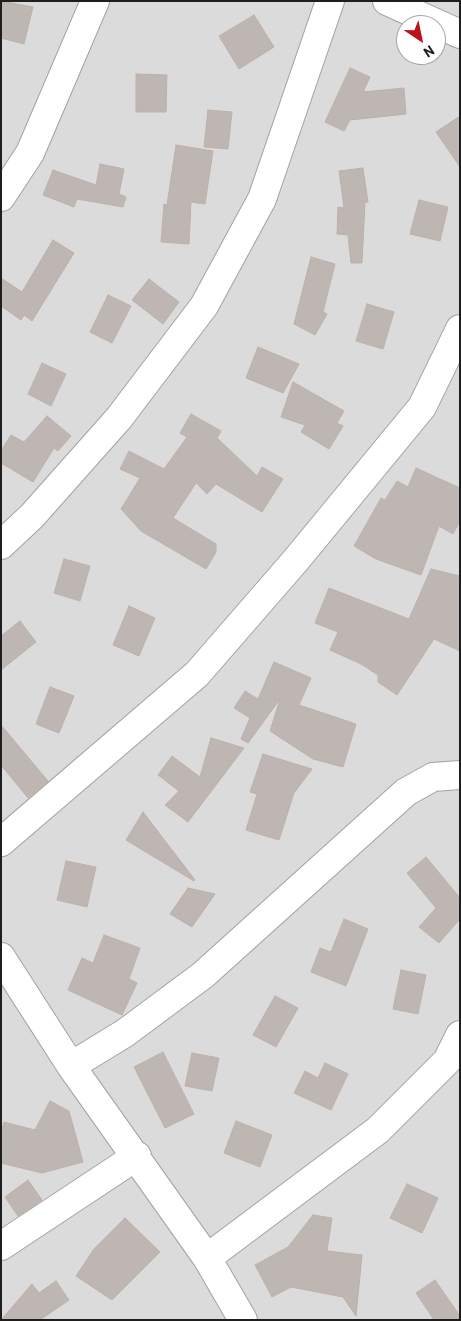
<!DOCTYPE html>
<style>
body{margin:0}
#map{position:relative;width:461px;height:1321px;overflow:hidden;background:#eeebe5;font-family:Barlow,sans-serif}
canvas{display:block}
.frame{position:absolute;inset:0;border:2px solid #1e1e1e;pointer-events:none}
.north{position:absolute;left:396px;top:15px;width:50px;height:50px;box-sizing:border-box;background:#fff;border:1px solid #a5a5a5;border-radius:50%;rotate:146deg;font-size:14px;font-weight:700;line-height:20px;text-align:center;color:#1e1e1e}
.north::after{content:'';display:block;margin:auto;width:18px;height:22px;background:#bc111b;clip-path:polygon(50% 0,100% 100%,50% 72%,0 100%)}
</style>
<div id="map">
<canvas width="461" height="1321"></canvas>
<div class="frame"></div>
<div class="north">N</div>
</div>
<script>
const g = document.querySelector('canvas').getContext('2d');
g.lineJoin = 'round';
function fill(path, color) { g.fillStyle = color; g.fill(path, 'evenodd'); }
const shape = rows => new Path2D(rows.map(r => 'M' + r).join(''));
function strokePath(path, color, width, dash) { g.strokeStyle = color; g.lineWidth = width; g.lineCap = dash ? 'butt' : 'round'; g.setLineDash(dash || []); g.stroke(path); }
fill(shape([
 [1,1,460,1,460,1320,1,1320],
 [406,25,436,25,436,55,406,55]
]), '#dcdbdb');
const building = shape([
 [1,1,33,7,24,44,1,38,1,1],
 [254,15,274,47,239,69,219,36,254,15],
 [350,68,370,77,363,92,404,88,406,114,350,120,344,131,325,122,350,68],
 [136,74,167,75,166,112,136,112,136,74],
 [208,110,232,112,228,149,204,147,208,110],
 [460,116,460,167,436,132,460,116],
 [176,145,213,151,205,204,191,202,189,244,161,242,164,204,167,205,176,145],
 [100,164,124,169,119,194,126,197,123,207,77,199,74,207,43,195,53,170,96,185,100,164],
 [363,168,368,202,365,202,362,263,351,263,348,235,337,234,338,207,344,208,339,171,363,168],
 [419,200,448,207,440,241,410,234,419,200],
 [53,240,74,253,32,321,24,315,21,320,1,306,1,278,22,292,53,240],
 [311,257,335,264,323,312,327,314,315,335,294,324,311,257],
 [149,279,179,302,163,324,132,300,149,279],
 [108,295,131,306,112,343,90,332,108,295],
 [367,304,394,312,383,349,356,341,367,304],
 [258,347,299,364,283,393,246,378,258,347],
 [42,363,66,374,51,406,28,394,42,363],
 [293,382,344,411,337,423,343,426,329,449,301,432,305,425,281,417,293,382],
 [191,414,221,431,217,438,257,476,262,467,283,479,262,512,216,484,207,494,196,483,173,518,216,544,216,552,206,569,141,531,121,509,140,478,120,469,129,451,164,469,187,437,180,433,191,414],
 [47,416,71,436,58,451,54,448,33,482,1,463,1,451,11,435,24,442,47,416],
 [416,468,460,488,460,521,453,534,439,526,421,575,376,559,354,546,381,498,385,500,397,481,408,487,416,468],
 [64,559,90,566,80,601,54,593,64,559],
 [431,569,460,576,460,651,434,639,397,695,378,682,378,675,361,664,330,650,338,632,315,623,329,588,409,619,431,569],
 [129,606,155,618,139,656,113,645,129,606],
 [20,621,36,642,1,670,1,636,20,621],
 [274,662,311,678,299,705,356,724,343,767,313,759,270,731,280,699,248,743,241,739,250,718,234,708,245,691,258,699,274,662],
 [50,687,74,696,59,733,36,724,50,687],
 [1,725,48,781,28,798,1,765,1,725],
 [211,738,244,748,188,822,165,805,179,791,158,775,172,756,200,777,211,738],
 [263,754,312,769,294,793,279,840,246,830,257,794,250,792,263,754],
 [143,812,195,880,194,881,126,840,143,812],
 [426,857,460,898,460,919,439,943,419,927,436,908,407,873,426,857],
 [66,861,96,867,87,907,57,900,66,861],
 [188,888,215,894,192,927,170,914,188,888],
 [344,919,368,929,346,986,311,972,320,948,331,952,344,919],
 [104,935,140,948,129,979,137,983,122,1015,68,990,82,958,93,963,104,935],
 [401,970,426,975,418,1014,393,1009,401,970],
 [275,996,298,1008,276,1047,253,1035,275,996],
 [163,1052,194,1114,165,1128,134,1067,163,1052],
 [192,1053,219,1058,212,1091,185,1086,192,1053],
 [325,1063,348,1074,331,1110,294,1093,305,1071,318,1078,325,1063],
 [50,1101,69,1111,83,1162,42,1173,1,1163,1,1133,4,1122,35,1130,50,1101],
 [236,1121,272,1135,260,1167,224,1153,236,1121],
 [28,1180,42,1200,18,1216,5,1197,28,1180],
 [407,1184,438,1198,422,1233,390,1218,407,1184],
 [313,1215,332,1218,327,1251,362,1255,356,1316,343,1297,291,1287,272,1297,255,1265,288,1247,313,1215],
 [125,1218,160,1252,112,1300,76,1276,94,1249,125,1218],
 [435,1280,460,1316,460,1320,434,1320,416,1293,435,1280],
 [56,1281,69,1300,40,1320,1,1320,32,1284,39,1293,56,1281]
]);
fill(building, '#beb6b2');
strokePath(building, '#bfb1a9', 1);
const minor = shape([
 [387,1,460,34],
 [1,197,30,153,95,1],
 [1,545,32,516,119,418,204,306,262,199,330,1],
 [1,842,197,674,296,560,422,407,460,329],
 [1,957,71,1066,207,1258,243,1320],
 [71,1066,125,1033,203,975,406,792,433,777,460,775],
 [1,1246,137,1156],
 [207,1258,378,1130,447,1061,460,1035]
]);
strokePath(minor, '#a2a2a2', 30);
strokePath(minor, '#fff', 28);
</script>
